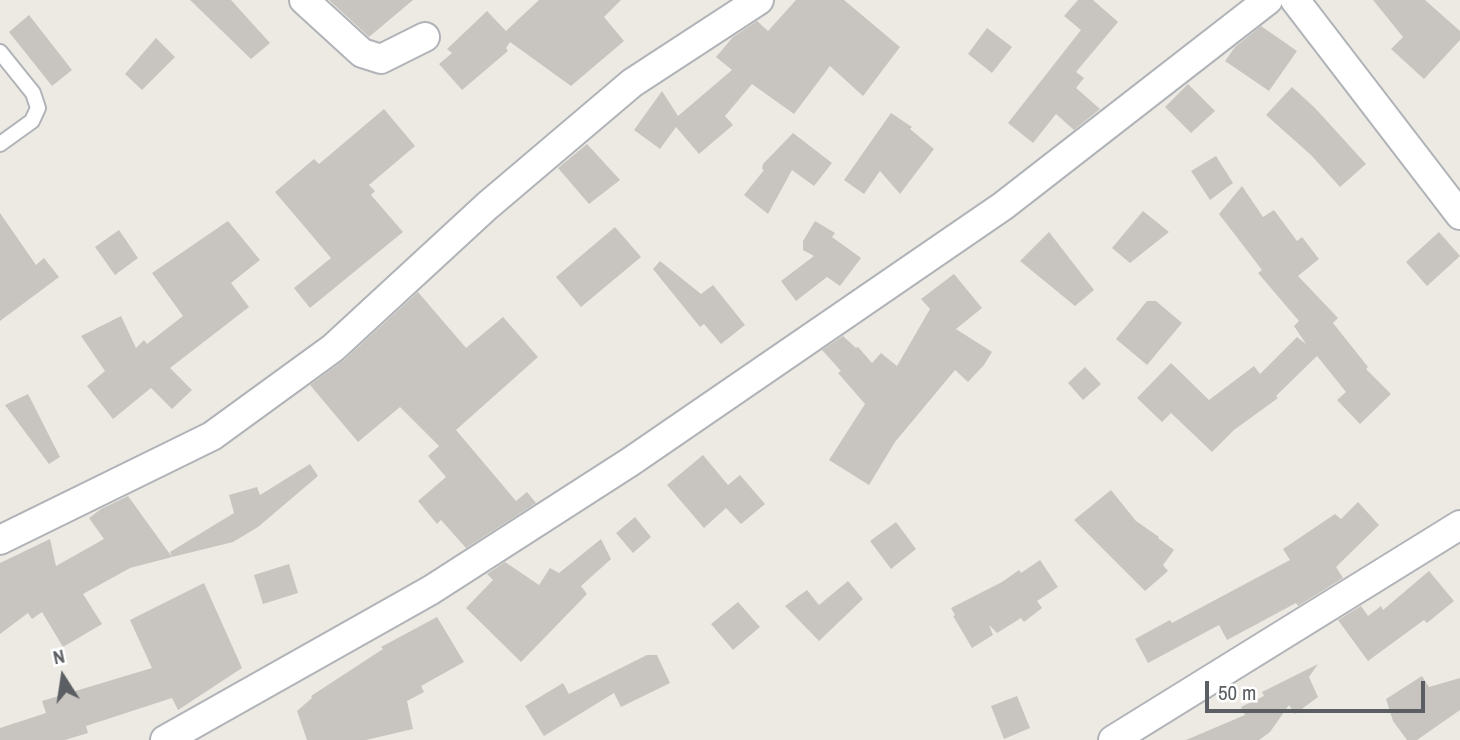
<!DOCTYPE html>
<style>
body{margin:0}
#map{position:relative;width:1460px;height:740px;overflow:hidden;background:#eceae3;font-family:"Archivo Narrow",sans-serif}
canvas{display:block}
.north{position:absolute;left:28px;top:642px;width:70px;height:70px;-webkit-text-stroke:5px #fff;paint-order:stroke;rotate:348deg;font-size:19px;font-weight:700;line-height:28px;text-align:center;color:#5b5e62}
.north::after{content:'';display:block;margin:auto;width:24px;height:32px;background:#5b5e62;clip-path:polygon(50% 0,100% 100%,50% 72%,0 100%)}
.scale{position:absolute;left:1205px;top:681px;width:220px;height:32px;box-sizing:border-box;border:4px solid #5b5e62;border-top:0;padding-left:9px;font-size:21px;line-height:24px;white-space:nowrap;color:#5b5e62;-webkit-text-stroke:5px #fff;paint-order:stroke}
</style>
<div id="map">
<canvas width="1460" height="740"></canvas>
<div class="north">N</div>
<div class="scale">50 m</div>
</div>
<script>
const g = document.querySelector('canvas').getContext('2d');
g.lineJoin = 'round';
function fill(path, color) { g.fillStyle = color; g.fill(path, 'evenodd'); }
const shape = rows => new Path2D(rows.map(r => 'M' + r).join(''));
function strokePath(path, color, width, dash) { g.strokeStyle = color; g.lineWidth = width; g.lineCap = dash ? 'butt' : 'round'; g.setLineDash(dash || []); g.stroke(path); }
fill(shape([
 [190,0,231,0,270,43,251,59],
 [329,0,413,0,369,37],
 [539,0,621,0,604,17,624,41,571,86,510,42,506,48,508,51,462,90,439,64,452,53,447,49,487,11,506,31],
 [796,0,844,0,900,47,863,96,830,66,794,114,752,84,725,116,733,125,699,154,676,127,660,149,634,130,662,91,678,116,732,70,716,57,733,37,757,21,768,31],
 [1078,0,1093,0,1118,22,1076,72,1084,78,1076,88,1100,109,1074,130,1056,114,1033,143,1008,123,1081,30,1064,16],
 [1373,0,1425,0,1460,31,1460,40,1424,79,1391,49,1403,37],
 [29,15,72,70,52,86,9,32],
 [1261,26,1297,51,1269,91,1225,61,1235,47],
 [987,28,1012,47,992,73,968,54],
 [156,38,175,57,142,90,125,74],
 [1188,84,1215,111,1191,133,1165,107],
 [1292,87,1315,108,1366,164,1340,187,1311,155,1266,115],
 [384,109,415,146,369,185,375,191,371,195,403,232,310,308,294,288,331,258,275,192,314,159,319,164],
 [891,113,912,127,910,129,934,149,900,194,880,171,864,194,844,180],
 [793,133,832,163,814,186,792,170,768,214,744,195,764,170,762,169,763,164],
 [587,144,620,180,589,204,558,168],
 [1216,156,1233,183,1210,200,1191,171],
 [1242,186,1263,217,1274,210,1297,241,1302,237,1319,259,1298,276,1338,318,1333,323,1368,367,1366,369,1391,394,1360,424,1337,400,1346,392,1317,356,1276,396,1278,398,1234,430,1212,452,1171,413,1162,422,1137,398,1171,363,1209,400,1254,366,1260,374,1297,337,1306,344,1294,326,1299,321,1258,273,1262,270,1219,214],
 [1143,211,1169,232,1130,263,1112,248],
 [0,213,36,265,44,258,59,277,0,321],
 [228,221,260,260,231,283,249,307,170,368,192,390,172,409,151,388,113,419,87,386,105,371,81,336,121,316,136,348,144,340,147,344,183,316,152,273],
 [815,221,835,233,832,237,861,258,840,286,827,277,796,301,781,281,814,256,803,250,803,241],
 [615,227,641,257,581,307,556,277],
 [119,230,138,258,115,275,95,247],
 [1049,232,1094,290,1075,306,1020,261],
 [1439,232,1460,256,1427,286,1406,262],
 [660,261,701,294,713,285,745,325,721,344,704,324,700,327,653,269],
 [954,274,982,308,956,329,992,352,984,365,968,382,955,370,895,442,869,485,829,460,865,404,838,373,841,371,822,350,843,336,856,348,858,347,872,363,881,353,897,366,930,309,921,299],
 [418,292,466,348,503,317,538,357,456,430,516,501,527,492,536,503,466,548,441,520,437,524,418,501,446,477,428,456,439,446,400,407,358,442,310,385,344,360],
 [1147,301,1156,301,1182,323,1147,365,1116,339],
 [1085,367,1101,384,1083,400,1068,383],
 [28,394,60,457,49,464,5,405],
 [703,455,728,485,740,475,765,504,741,524,726,508,704,528,667,485],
 [310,464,318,476,258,527,233,542,172,557,170,552,234,513,229,495,257,487,260,495],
 [1111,490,1136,521,1159,537,1158,538,1174,550,1163,565,1168,571,1145,591,1074,520],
 [128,496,172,557,130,568,83,594,102,624,63,647,42,612,32,619,28,613,0,634,0,563,50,539,56,566,104,539,89,518,101,509],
 [1358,502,1379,525,1336,567,1343,578,1298,606,1296,603,1227,640,1219,625,1148,663,1135,639,1170,620,1172,623,1290,560,1283,549,1335,514,1341,519],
 [635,517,651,537,633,553,616,533],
 [896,522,916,549,891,569,870,541],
 [601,539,611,559,581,586,587,594,521,662,466,608,493,580,487,574,505,562,539,585,550,568,559,573],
 [1040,560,1058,587,1037,601,1042,608,1024,622,1021,618,997,633,989,625,993,635,972,648,953,616,955,615,951,608,1002,582,1019,570,1021,573],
 [289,564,298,593,263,604,254,575],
 [1429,571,1454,601,1427,623,1424,620,1368,661,1338,620,1361,606,1368,616,1381,606,1383,610],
 [848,581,863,599,819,641,785,606,807,590,819,605],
 [204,583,242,668,178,710,172,698,86,726,88,733,65,740,0,740,0,728,46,713,42,701,152,668,130,620],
 [738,602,760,627,733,650,711,624],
 [437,617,464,662,421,686,424,692,407,701,413,729,366,740,307,740,297,711,312,698,311,696,383,649,381,647],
 [647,655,657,655,670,683,621,707,614,693,544,736,525,706,563,683,569,694],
 [1318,664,1309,677,1318,697,1295,714,1289,705,1270,732,1259,740,1186,740,1245,715,1241,707,1264,696,1262,692],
 [1422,676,1429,687,1460,678,1460,710,1417,740,1407,740,1393,721,1386,699],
 [1017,696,1030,728,1004,739,991,706]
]), '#c8c5c0');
const service = shape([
 [0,52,33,93,38,108,32,121,0,144]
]);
const minor = shape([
 [304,0,362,53,381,59,425,37],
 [1295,0,1460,215],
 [0,540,212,436,333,348,487,206,632,83,759,0],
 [165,740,431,590,630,462,1003,206,1268,0],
 [1113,740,1460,525]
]);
strokePath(service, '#b0b3b7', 18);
strokePath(minor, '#b0b3b7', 32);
strokePath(service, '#fff', 14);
strokePath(minor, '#fff', 28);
</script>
